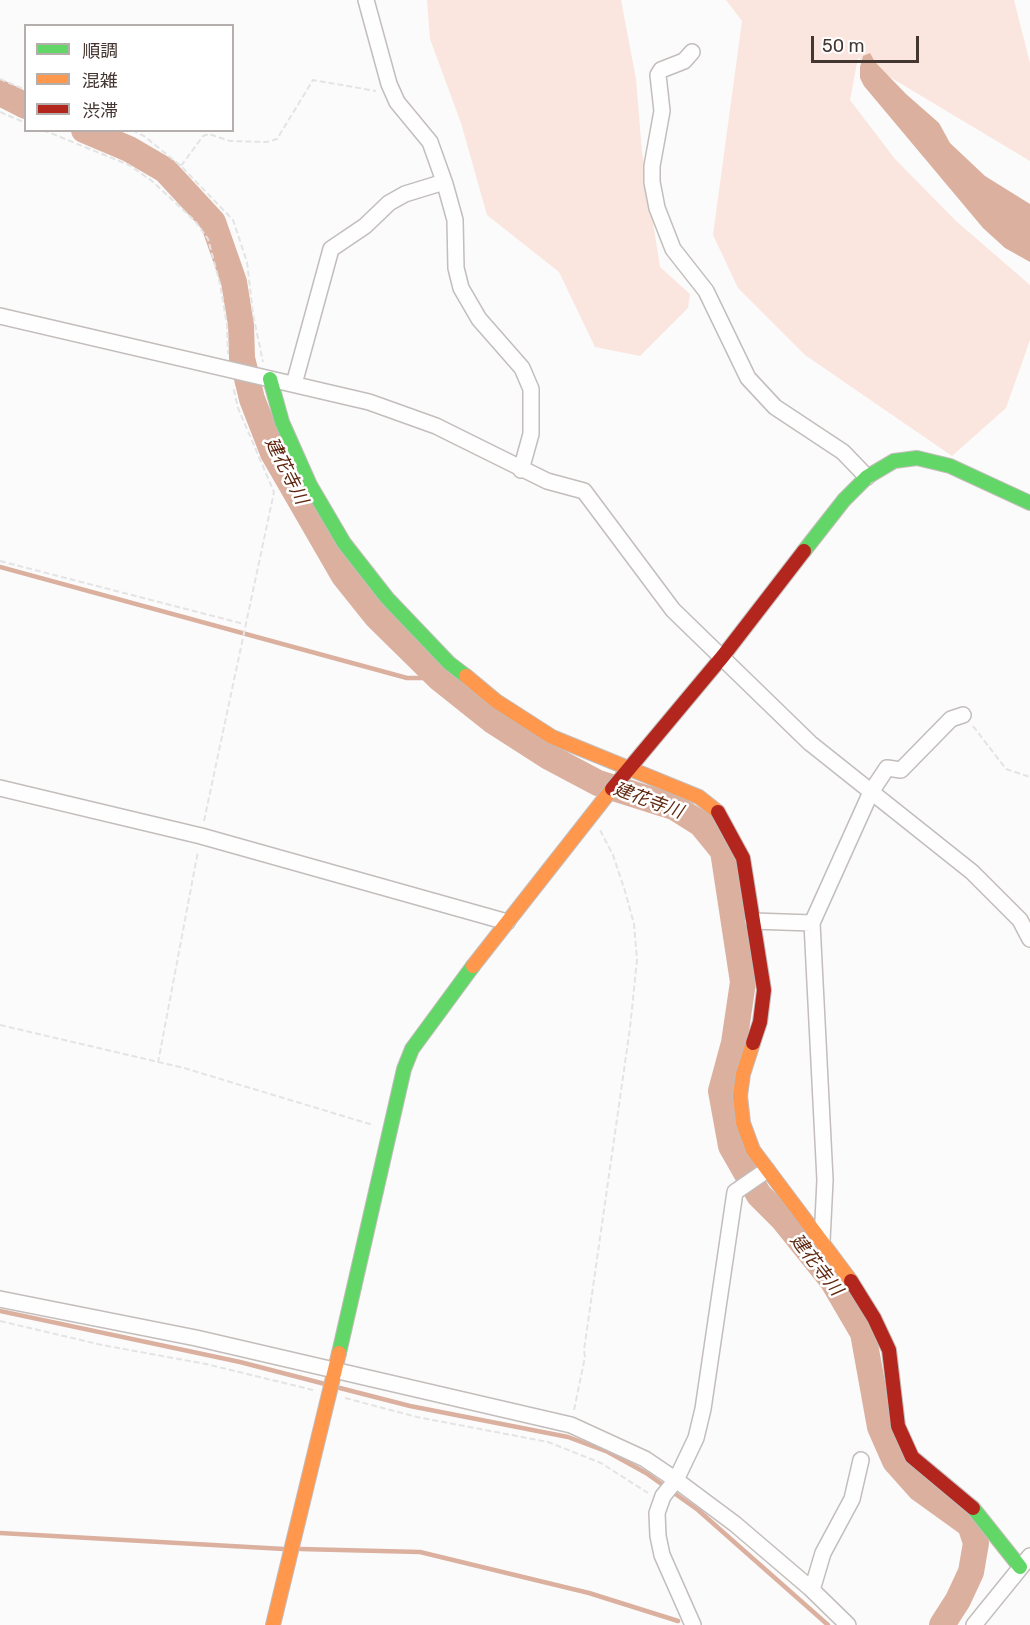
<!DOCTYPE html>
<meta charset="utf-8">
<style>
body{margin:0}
#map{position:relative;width:1030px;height:1625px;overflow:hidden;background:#fbfbfb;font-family:Rubik,"Noto Sans JP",sans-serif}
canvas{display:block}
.legend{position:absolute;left:24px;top:24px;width:210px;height:108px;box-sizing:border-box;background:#fff;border:2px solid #b4afad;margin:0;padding:8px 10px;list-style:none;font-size:18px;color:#443631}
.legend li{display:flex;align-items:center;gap:12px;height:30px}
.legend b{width:30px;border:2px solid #b4afad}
.scale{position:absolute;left:811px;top:36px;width:108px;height:27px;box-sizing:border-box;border:3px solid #443631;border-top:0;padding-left:8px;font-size:18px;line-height:21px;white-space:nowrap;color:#443631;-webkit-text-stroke:4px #fff;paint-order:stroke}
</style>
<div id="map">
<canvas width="1030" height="1625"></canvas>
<ul class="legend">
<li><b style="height:8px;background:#63d668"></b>順調</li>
<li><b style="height:8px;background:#ff974d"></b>混雑</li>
<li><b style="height:8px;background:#b3261e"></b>渋滞</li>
</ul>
<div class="scale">50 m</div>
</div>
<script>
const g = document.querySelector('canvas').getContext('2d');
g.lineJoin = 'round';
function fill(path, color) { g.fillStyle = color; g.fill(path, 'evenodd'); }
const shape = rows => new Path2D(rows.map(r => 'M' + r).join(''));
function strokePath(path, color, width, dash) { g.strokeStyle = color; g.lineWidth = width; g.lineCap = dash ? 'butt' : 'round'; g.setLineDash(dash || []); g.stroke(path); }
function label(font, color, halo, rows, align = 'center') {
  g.font = font + ' Rubik,"Noto Sans JP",sans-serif'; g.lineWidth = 5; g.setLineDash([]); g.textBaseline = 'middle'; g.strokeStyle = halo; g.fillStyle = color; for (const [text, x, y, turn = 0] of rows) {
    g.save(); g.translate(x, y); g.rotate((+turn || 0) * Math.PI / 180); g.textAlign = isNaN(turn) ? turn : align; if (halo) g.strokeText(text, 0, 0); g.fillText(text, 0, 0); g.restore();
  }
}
fill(shape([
 [427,0,621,0,636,79,642,152,660,267,690,294,688,308,640,356,595,347,559,272,487,215,461,123,430,39],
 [726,0,1014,0,1030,63,1030,161,858,58,850,100,895,159,956,221,1030,285,1030,340,1006,408,952,456,805,355,738,288,713,235,742,21]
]), '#fae6de');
fill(shape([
 [870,53,875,62,906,94,939,123,950,143,985,176,1030,204,1030,262,1005,248,983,228,864,86,860,78,860,67,863,56]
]), '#dbb09f');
strokePath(shape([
 [0,567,407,678,439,678],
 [0,1311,240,1362,325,1384],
 [336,1387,410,1406,568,1437,608,1452,646,1473,698,1510,828,1625],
 [0,1533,284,1549],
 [300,1549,420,1552,589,1593,678,1621]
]), '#dbb09f', 4.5);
strokePath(shape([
 [0,93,26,106],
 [84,130,129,149,165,170,213,222,234,282,241,325,242,358,252,399,273,453,344,576,376,616,439,678,493,721,549,757,598,783,674,807,701,824,723,851,743,982,734,1043,721,1091,731,1146,759,1195,783,1219,832,1280,863,1333,880,1427,895,1461,920,1489,970,1525,976,1543,971,1572,958,1600,942,1625]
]), '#dbb09f', 26);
const street = shape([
 [366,0,389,84,397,102,430,142,445,184,455,220,456,268,461,288,479,319,522,368,531,389,531,434,521,470],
 [692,52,684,61,661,70,658,75,662,111,652,166,652,182,657,208,673,249,706,291,748,378,775,407,843,452,867,477],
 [0,316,369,402,436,426,547,481,584,491,673,610,810,743,972,872,1020,920,1030,939],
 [294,384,331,249,365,226,389,203,405,194,444,182],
 [0,788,201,836,507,922],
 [753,921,812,923],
 [822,1241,825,1180,812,923,871,792,887,768,901,770,951,719,963,715],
 [0,1299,196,1338,571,1425,645,1459,676,1480,735,1524,810,1588,848,1625],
 [812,1590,823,1553,852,1499,861,1460],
 [693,1625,662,1555,658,1536,657,1513,663,1496,676,1480,696,1438,703,1409,735,1192,767,1170],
 [974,1625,1030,1556]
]);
const fast = shape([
 [270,379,282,422,310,485,344,543,387,598,449,663,466,676],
 [804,551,844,500,867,477,894,461,917,458,950,466,1030,503],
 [339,1353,404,1069,412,1049,473,966],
 [973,1508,1020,1567]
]);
const slow = shape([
 [466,676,496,701,552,737,699,797,718,812],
 [473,966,612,789],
 [753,1043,743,1074,740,1096,743,1123,753,1150,851,1281],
 [273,1625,339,1353]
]);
const jam = shape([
 [612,789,723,656,804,551],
 [718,812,743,858,764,990,760,1022,753,1043],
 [851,1281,874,1318,889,1350,898,1426,912,1457,973,1508]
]);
strokePath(street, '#c3bdbb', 18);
strokePath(fast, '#c3bdbb', 16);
strokePath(slow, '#c3bdbb', 16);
strokePath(jam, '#c3bdbb', 16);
strokePath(shape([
 [0,79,26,90],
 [0,112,26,123],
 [43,130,129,165,152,181,195,221,208,239,220,284,227,325,228,354],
 [132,130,144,136,181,166,233,220,247,262,253,314,263,362],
 [181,166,203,136,209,134,230,141,267,142,277,139,313,80,376,91],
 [0,561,244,624],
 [973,726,1006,769,1030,777],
 [204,821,274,492,238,408,233,386],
 [0,1025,184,1068,373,1125],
 [158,1063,198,851],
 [0,1321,102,1345,206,1364,313,1390],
 [345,1398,417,1417,548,1442,601,1463,648,1493],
 [574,1410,585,1357,584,1350,630,1028,637,960,634,924,625,891,613,855,600,830]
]), '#e5e4e4', 2, [6, 3]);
strokePath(street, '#fefefe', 15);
strokePath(fast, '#63d668', 14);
strokePath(slow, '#ff974d', 14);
strokePath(jam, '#b3261e', 14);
label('italic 18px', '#60280f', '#fff', [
 ["建花寺川",286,471,63],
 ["建花寺川",648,801,20],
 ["建花寺川",816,1265,52]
]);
</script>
